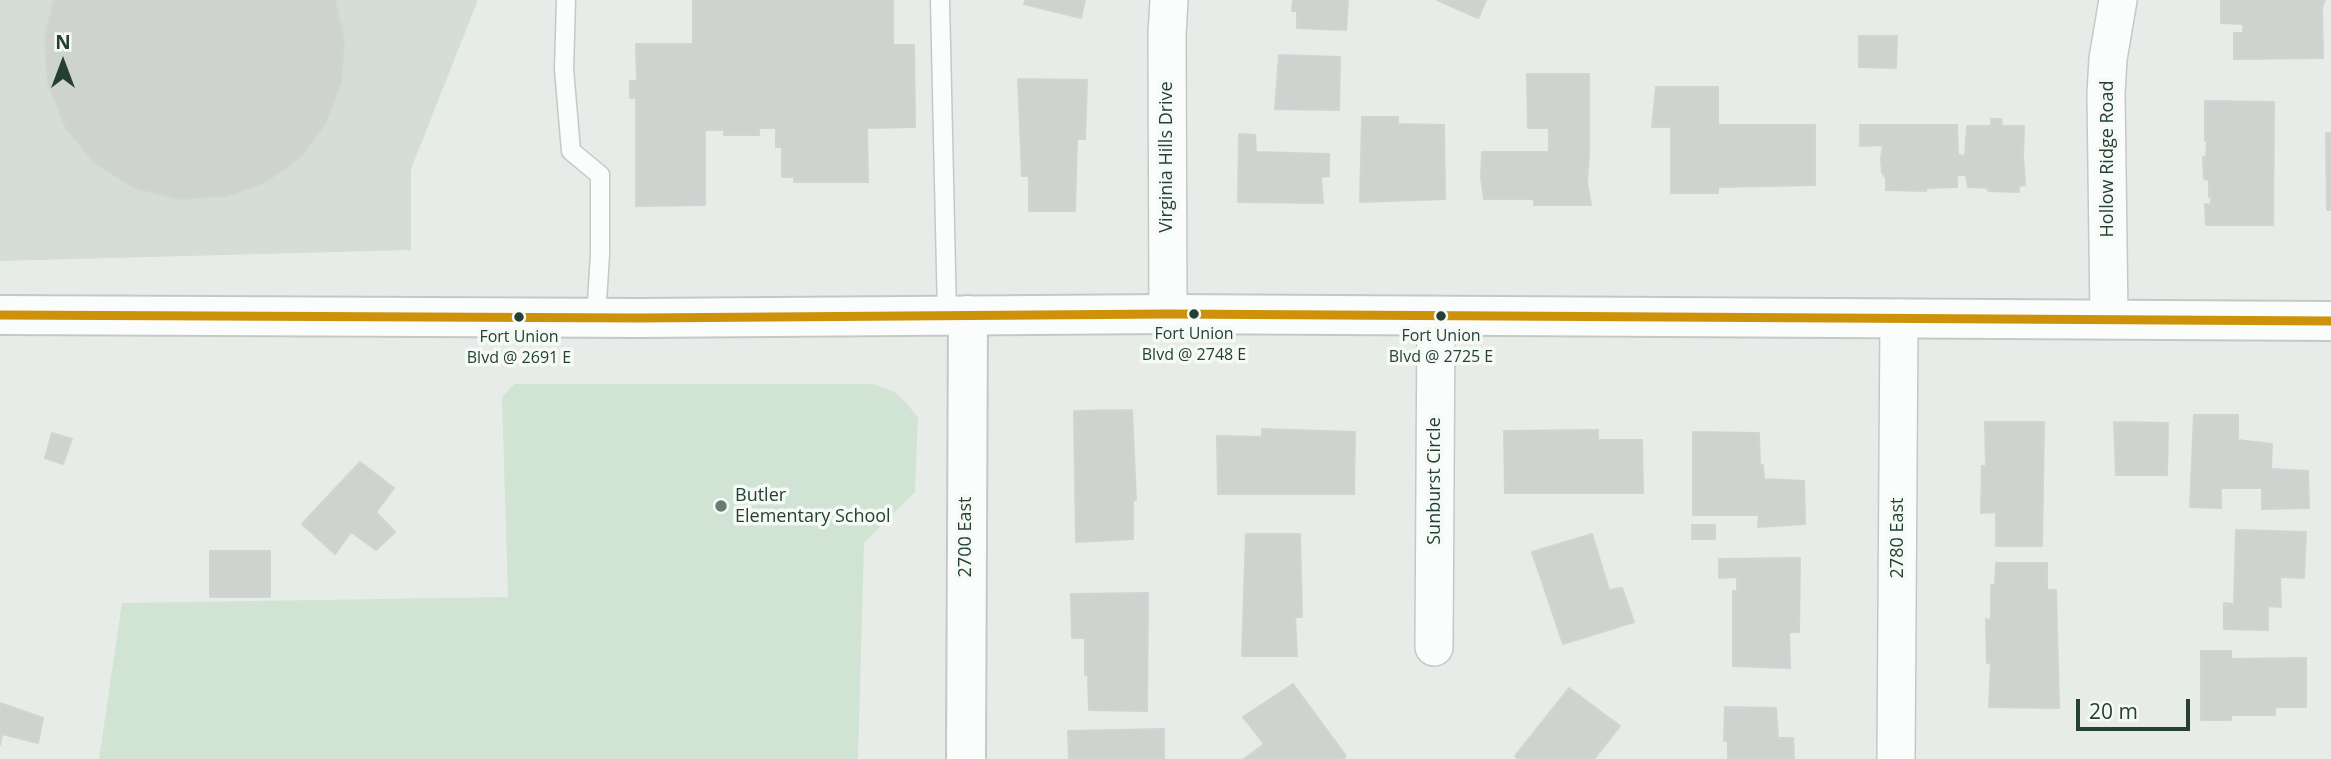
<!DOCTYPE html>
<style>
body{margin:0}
#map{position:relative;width:2331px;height:759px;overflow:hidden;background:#e7ece9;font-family:"Open Sans",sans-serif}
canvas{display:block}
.north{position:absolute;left:28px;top:28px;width:70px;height:70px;-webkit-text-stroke:5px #f6faf7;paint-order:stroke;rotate:0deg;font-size:19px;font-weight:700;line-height:28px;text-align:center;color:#244034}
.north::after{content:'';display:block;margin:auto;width:24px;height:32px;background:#244034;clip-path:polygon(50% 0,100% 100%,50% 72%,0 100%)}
.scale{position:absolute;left:2076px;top:699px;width:114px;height:32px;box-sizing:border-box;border:4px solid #244034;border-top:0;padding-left:9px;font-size:21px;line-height:24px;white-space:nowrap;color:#244034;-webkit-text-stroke:5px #f6faf7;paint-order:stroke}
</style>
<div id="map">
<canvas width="2331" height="759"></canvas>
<div class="north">N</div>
<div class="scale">20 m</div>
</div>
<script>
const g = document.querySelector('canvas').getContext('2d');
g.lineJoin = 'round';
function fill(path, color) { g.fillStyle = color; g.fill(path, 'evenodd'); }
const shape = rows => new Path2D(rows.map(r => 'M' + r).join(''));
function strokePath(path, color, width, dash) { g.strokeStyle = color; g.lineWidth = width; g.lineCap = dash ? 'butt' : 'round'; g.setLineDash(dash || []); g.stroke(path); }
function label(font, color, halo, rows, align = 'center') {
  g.font = font + ' "Open Sans",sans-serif'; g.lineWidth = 7; g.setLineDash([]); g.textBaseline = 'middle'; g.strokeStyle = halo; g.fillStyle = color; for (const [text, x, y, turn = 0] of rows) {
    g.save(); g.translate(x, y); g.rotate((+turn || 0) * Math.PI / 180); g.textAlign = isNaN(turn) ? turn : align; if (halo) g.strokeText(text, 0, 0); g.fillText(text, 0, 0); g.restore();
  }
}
fill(shape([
 [0,0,478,0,411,169,411,250,0,261]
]), '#d5ddd8');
fill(shape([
 [514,384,874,384,895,392,908,405,918,418,915,492,864,543,858,759,99,759,122,603,508,597,502,398]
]), '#d1e4d4');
const building = shape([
 [54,0,335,0,344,40,341,82,326,122,301,156,267,181,227,196,180,199,135,188,95,163,66,128,48,84,45,38,54,0],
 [693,0,893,0,893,45,914,45,915,127,867,128,868,182,794,182,794,177,782,177,782,147,776,147,776,128,759,128,759,135,724,135,724,130,705,130,705,205,636,206,636,98,630,98,630,81,637,81,636,44,693,44,693,0],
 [1025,0,1085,0,1081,18,1024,4,1025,0],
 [1293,0,1348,0,1346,30,1297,28,1297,11,1292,11,1293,0],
 [1437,0,1486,0,1478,18,1437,0],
 [2221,0,2325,0,2322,7,2323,58,2234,59,2234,33,2243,33,2243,24,2221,23,2221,0],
 [1859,36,1897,36,1896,68,1859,67,1859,36],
 [1279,55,1340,57,1339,110,1275,109,1279,55],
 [1527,74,1589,74,1589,153,1587,182,1591,205,1534,205,1534,199,1484,199,1481,177,1482,152,1549,152,1549,128,1528,128,1527,74],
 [1018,79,1087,80,1085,139,1077,139,1075,211,1029,211,1029,176,1022,176,1018,79],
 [1656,87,1718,87,1718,125,1815,125,1815,185,1718,187,1718,193,1671,193,1671,127,1652,127,1656,87],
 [2205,101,2274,102,2273,225,2206,225,2205,204,2210,205,2212,198,2209,197,2209,180,2204,179,2203,157,2206,157,2207,141,2205,141,2205,101],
 [1362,117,1398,117,1398,124,1444,125,1445,199,1360,202,1362,117],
 [1991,119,2001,119,2002,126,2024,126,2023,156,2025,185,2019,186,2019,192,1988,191,1988,188,1968,187,1966,175,1957,175,1957,187,1927,188,1926,191,1886,190,1886,178,1882,173,1881,159,1883,145,1860,146,1860,125,1957,125,1958,155,1965,156,1967,126,1991,126,1991,119],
 [2326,133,2331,133,2331,210,2327,210,2326,133],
 [1239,134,1255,135,1256,152,1329,154,1329,176,1321,177,1323,203,1238,202,1239,134],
 [1132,410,1136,500,1133,500,1133,539,1076,542,1074,411,1132,410],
 [2194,415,2238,415,2238,440,2272,444,2271,469,2308,471,2309,508,2262,509,2262,488,2221,488,2221,508,2190,507,2194,415],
 [1985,422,2044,422,2042,546,1996,546,1996,512,1981,513,1982,466,1986,466,1985,422],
 [2114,422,2168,423,2167,475,2116,475,2114,422],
 [1262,429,1355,432,1354,494,1218,494,1217,436,1262,437,1262,429],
 [1598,430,1598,440,1642,440,1643,493,1505,493,1504,431,1598,430],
 [1693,432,1759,433,1760,465,1763,465,1764,479,1804,481,1805,524,1758,527,1759,515,1693,515,1693,432],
 [52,433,72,439,63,464,45,458,52,433],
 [360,462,394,488,376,512,395,532,376,550,351,532,335,554,302,524,360,462],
 [1692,525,1715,525,1715,539,1692,539,1692,525],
 [2236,530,2306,532,2304,578,2280,577,2281,607,2268,606,2268,630,2224,629,2224,603,2234,604,2236,530],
 [1246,534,1300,534,1302,617,1295,617,1297,656,1242,656,1246,534],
 [1592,534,1609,590,1622,588,1634,622,1563,644,1532,552,1592,534],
 [210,551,270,551,270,597,210,597,210,551],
 [1800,558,1799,632,1789,632,1790,668,1733,666,1733,591,1737,591,1737,577,1719,578,1719,559,1800,558],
 [1996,563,2047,563,2047,590,2056,590,2059,708,1989,707,1991,662,1987,663,1986,619,1991,620,1991,585,1995,585,1996,563],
 [1148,593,1147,711,1089,710,1088,675,1085,675,1085,638,1072,638,1071,594,1148,593],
 [2201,651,2231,651,2231,659,2306,658,2306,707,2275,707,2275,715,2231,715,2231,720,2201,720,2201,651],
 [1293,684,1346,756,1343,759,1244,759,1264,744,1243,717,1293,684],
 [1569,688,1620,726,1594,759,1518,759,1515,756,1569,688],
 [0,703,43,718,38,743,2,734,0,745,0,703],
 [1725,707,1776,708,1778,738,1793,738,1794,759,1728,759,1728,741,1724,741,1725,707],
 [1164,729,1164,759,1069,759,1068,731,1164,729]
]);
fill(building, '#ced3d0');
strokePath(building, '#d0d5d2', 2);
const service = shape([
 [566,0,564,69,571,151,600,175,600,254,596,318],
 [940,0,947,316]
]);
const minor = shape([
 [1168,314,1167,34,1169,0],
 [2109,318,2106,94,2108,59,2118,0],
 [1434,647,1436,316],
 [1896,759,1899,318]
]);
const tertiary = shape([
 [966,759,968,315]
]);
const secondary = shape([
 [0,315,639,318,1168,314,2331,321]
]);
strokePath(service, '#c4c9c6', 21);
strokePath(minor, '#c4c9c6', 40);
strokePath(tertiary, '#c4c9c6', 42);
strokePath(secondary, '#c3cac6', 42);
strokePath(service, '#fbfcfc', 18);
strokePath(minor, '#fbfcfc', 37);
strokePath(tertiary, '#fbfcfc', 38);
strokePath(secondary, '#fbfcfc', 38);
strokePath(shape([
 [0,315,639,318,1168,314,2331,321]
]), '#cd920a', 9);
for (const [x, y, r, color] of [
 [1194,314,6,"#244034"],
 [1441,316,6,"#244034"],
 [519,317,6,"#244034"],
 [721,506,7,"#687c73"]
]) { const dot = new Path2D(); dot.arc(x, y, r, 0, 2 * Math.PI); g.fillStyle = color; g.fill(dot); strokePath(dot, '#f6faf7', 2.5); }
label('16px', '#244034', '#f6faf7', [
 ["Fort Union",1194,334],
 ["Blvd @ 2748 E",1194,355],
 ["Fort Union",1441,336],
 ["Blvd @ 2725 E",1441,357],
 ["Fort Union",519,337],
 ["Blvd @ 2691 E",519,358]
]);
label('18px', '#244034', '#f6faf7', [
 ["Virginia Hills Drive",1167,157,-90],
 ["Hollow Ridge Road",2108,159,-90],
 ["Sunburst Circle",1435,481,-90],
 ["2700 East",966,537,-90],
 ["2780 East",1898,538,-90]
]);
label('18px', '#244034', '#f6faf7', [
 ["Butler",735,496],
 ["Elementary School",735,517]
], 'left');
</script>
